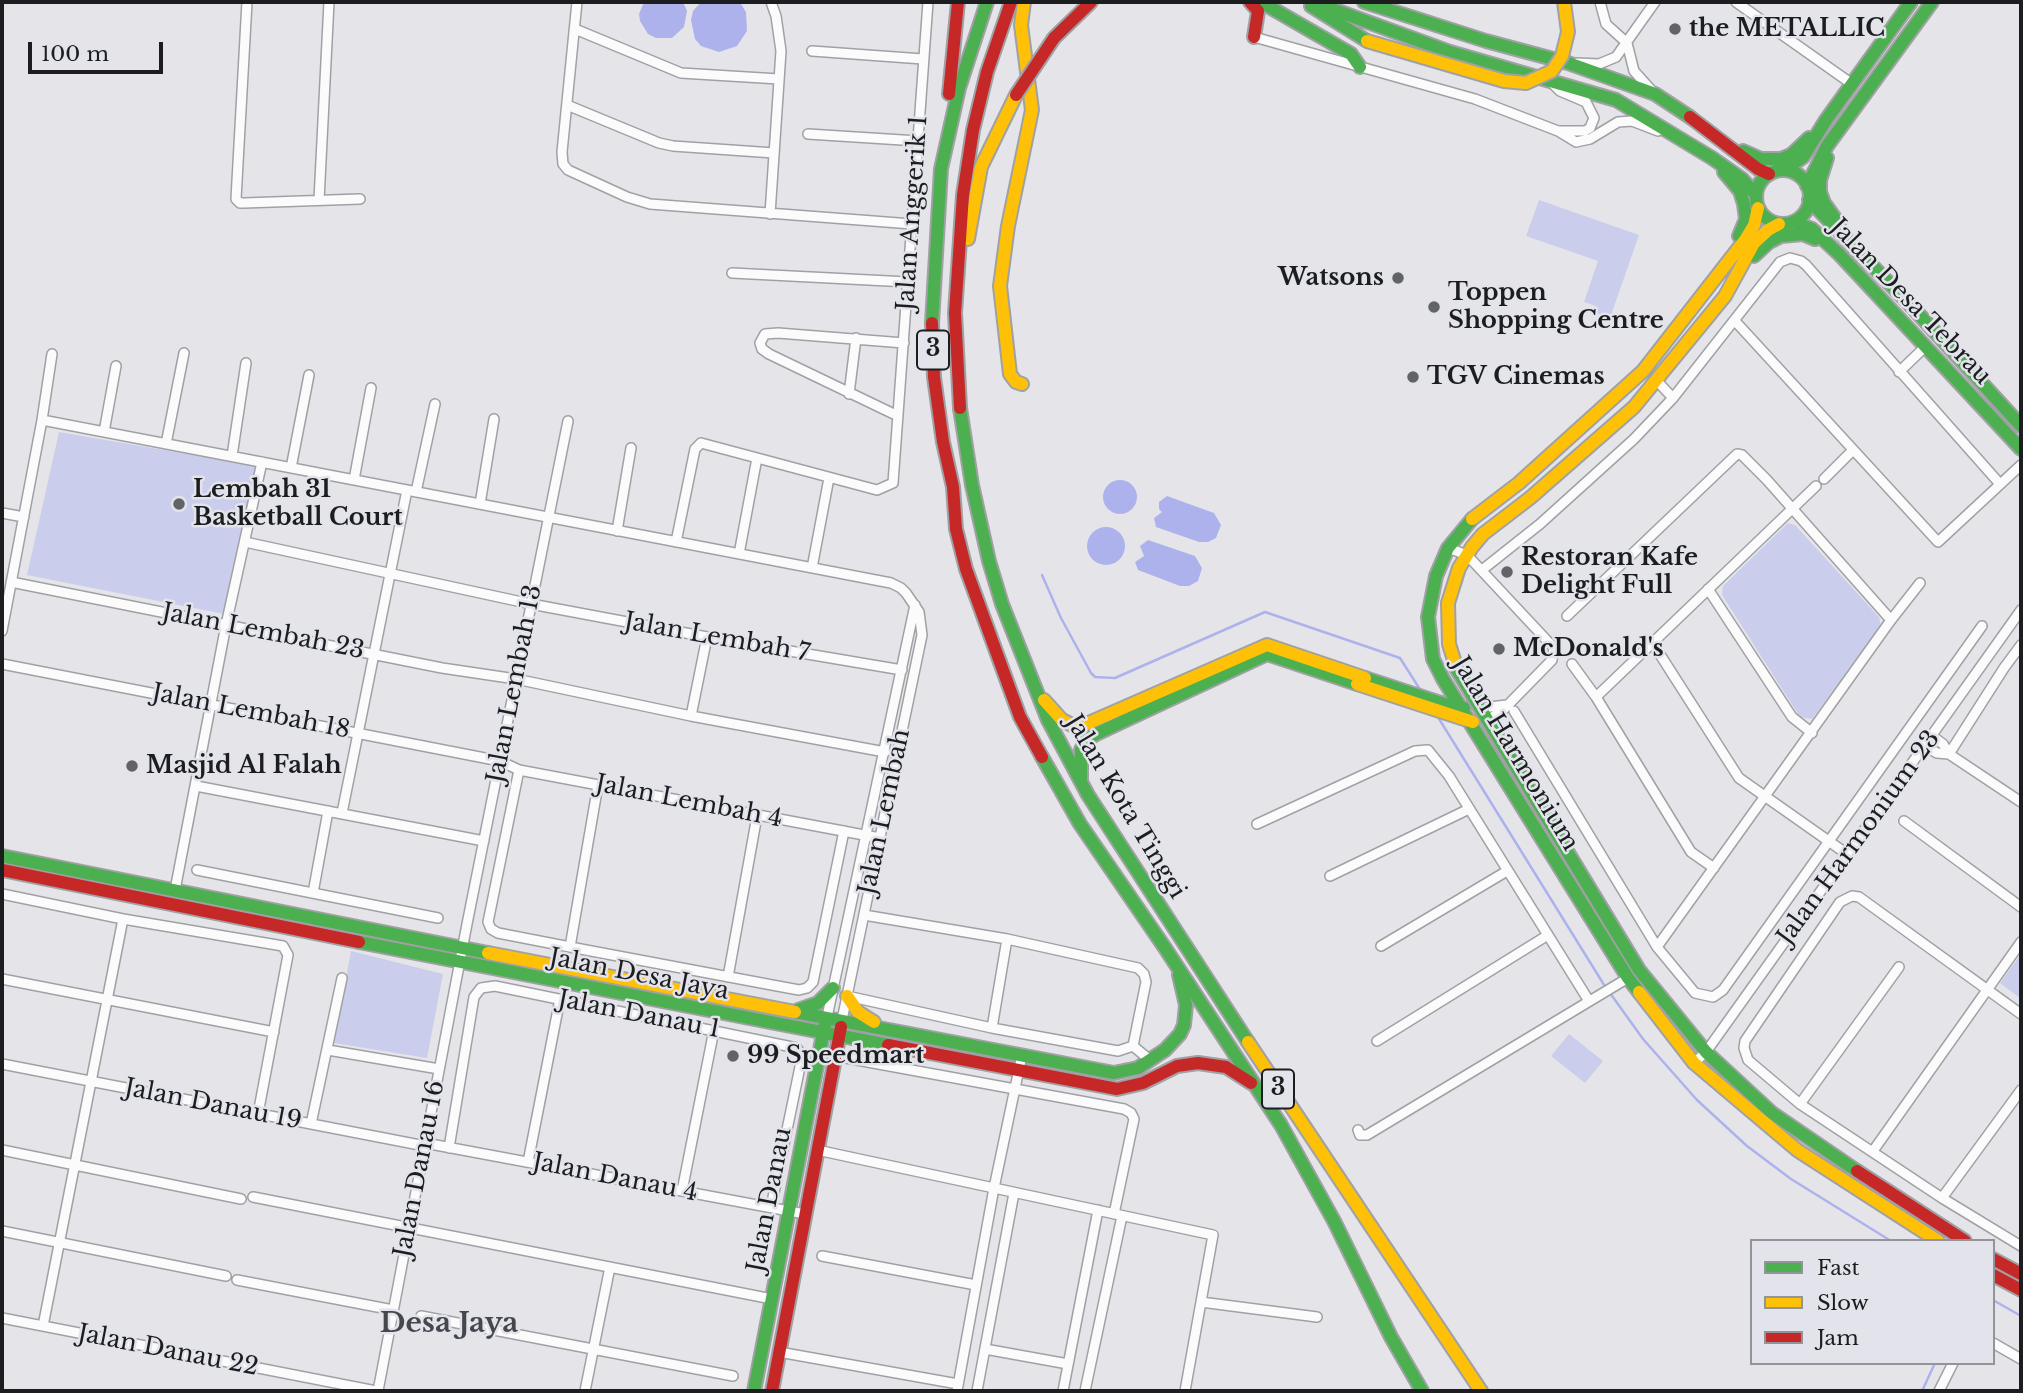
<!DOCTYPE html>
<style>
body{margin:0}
#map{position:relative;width:2023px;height:1393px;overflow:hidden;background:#e5e5e9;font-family:"Libre Baskerville",serif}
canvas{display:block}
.frame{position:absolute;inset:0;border:4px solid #1c1d1f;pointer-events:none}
.legend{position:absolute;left:1750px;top:1239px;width:245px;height:126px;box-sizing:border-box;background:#e3e4eb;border:2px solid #939499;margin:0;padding:9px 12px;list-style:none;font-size:21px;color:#1c1d1f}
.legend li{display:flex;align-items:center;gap:14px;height:35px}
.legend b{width:35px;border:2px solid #939499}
.scale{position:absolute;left:28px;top:42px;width:135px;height:32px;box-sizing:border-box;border:4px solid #1c1d1f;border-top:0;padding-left:9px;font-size:21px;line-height:24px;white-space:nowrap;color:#1c1d1f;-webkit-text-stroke:5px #e3e4eb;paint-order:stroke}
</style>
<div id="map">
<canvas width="2023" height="1393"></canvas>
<div class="frame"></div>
<ul class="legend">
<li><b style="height:9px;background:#4caf50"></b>Fast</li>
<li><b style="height:9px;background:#ffc107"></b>Slow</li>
<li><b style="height:9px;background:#c62828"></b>Jam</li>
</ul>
<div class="scale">100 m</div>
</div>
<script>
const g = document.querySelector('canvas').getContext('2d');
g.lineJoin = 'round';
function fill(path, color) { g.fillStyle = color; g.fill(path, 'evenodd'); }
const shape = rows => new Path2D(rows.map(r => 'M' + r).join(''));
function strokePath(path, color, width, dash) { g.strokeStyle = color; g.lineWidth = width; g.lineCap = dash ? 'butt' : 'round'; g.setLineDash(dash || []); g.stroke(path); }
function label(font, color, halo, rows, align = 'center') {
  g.font = font + ' "Libre Baskerville",serif'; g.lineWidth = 5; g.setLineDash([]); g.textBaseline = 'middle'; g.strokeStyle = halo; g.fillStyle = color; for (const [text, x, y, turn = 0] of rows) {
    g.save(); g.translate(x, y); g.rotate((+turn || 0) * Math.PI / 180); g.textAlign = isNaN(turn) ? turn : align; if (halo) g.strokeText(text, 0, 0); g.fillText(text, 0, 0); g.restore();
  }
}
fill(shape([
 [1539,200,1639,235,1610,318,1594,312,1596,306,1584,302,1598,261,1526,236],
 [59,432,257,466,224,614,27,575],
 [1788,523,1795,525,1879,617,1881,626,1812,719,1800,717,1722,595,1723,586],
 [351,951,443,974,427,1058,334,1043],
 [2021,954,2021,999,2000,983],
 [1569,1034,1603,1061,1585,1083,1551,1056]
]), '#cacdec');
fill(shape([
 [644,2,683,2,687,11,684,27,672,38,656,38,648,34,640,21,639,14],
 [701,2,738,2,741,4,746,12,747,31,737,46,719,52,701,46,695,39,691,20,693,11],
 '1103 497a17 17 0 1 1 34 0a17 17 0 1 1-34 0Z',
 [1167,496,1214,513,1221,525,1216,538,1208,542,1199,542,1156,527,1154,518,1162,512,1159,509,1159,502],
 '1087 546a19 19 0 1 1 38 0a19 19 0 1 1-38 0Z',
 [1148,540,1195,556,1202,568,1198,581,1189,586,1180,586,1138,570,1135,562,1144,556,1140,546]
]), '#aeb2ec');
strokePath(shape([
 [1042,575,1061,618,1091,673,1095,677,1115,678,1265,612,1400,658,1421,691],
 [1436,714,1606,988],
 [1610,993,1643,1039,1697,1100,1747,1146,1791,1179,1891,1241],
 [1993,1300,2021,1316],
 [1922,1391,1935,1363]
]), '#aeb2ec', 2.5);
const street = shape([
 [247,2,236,199,240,203,244,203,360,199],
 [577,2,562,152,563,164,568,170,627,197,650,204,912,224],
 [1600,2,1606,24,1627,43],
 [1736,2,1852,84],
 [575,29,681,73,779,79],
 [1254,37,1475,99,1558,131,1576,142,1590,139,1618,122,1632,121,1658,131],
 [1627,43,1634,71,1653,92],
 [812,51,923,59],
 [1577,63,1599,64,1616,57,1655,2],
 [1551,82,1560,91,1586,102,1594,118,1590,128,1585,131,1559,131],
 [567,105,659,143,673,146,774,153],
 [808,134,918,141],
 [319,200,329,2],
 [770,214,781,51,776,16,771,2],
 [732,273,908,282],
 [1735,321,1938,542,2021,465],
 [1899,372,1926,346],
 [1657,381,1673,398],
 [849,394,856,338],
 [898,416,769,354,762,349,760,343,765,334,778,333,904,343],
 [42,420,891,583,901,588,906,593,919,612,922,635,842,1020],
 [104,432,116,366],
 [166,444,184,353],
 [232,456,246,363],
 [291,468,309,375],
 [1824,479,1853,450],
 [354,480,371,388],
 [416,492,435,404],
 [480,504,494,419],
 [2,513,24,517],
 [617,531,631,448],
 [245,542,531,604,707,637,902,670],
 [676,542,695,449,701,443,877,490,893,483,928,2],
 [1448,548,1467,555,1554,648,1552,660,1504,709,1487,721],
 [739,554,757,458],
 [812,568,829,478],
 [1482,570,1540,524,1634,439,1673,398,1780,262,1790,258,1801,261,1806,265,2000,484],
 [11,582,442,668,516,679,691,716,885,752],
 [1708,589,1792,717,1812,733],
 [1567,616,1737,454,1742,455,1767,480,1891,620],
 [2,631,42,420,52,354],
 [1652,642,1739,778,1847,854],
 [2,664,500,761,519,770,880,838],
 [1572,664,1596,697,1691,852,1714,868],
 [1596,697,1816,486],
 [1480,708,1507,705],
 [1514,711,1657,947,1695,993,1713,997,1723,990,1982,626],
 [691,716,707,637],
 [1932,736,1943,744,1949,754,2021,802],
 [1925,746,1937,753,1949,754],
 [1949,754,2004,668,2021,645],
 [519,770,488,922,491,929,498,933,570,947,772,985,799,990,807,988,813,982,844,831],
 [196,786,484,841],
 [342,813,407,490],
 [1904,821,2021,907],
 [1257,824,1415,751,1428,750,1449,776,1589,1001],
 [197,870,438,918],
 [1330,876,1469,809],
 [175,890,226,625,262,462],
 [313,893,328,811],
 [2,894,123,919,283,946,288,955,258,1114],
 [864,915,1007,939,1138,968,1144,974,1146,982,1133,1046],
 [1381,946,1507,871],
 [570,947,598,785],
 [1657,947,1891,620,1920,583],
 [728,977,757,816],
 [2,979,274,1032],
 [847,996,992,1028,1118,1051,1133,1046,1150,1060],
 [2021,1014,1859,897,1852,896,1840,902,1745,1041,1744,1048,1748,1060,1800,1104,1942,1198,2021,1246],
 [827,1017,915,605],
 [992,1028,1007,939],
 [1377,1041,1548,935],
 [328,1050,439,1069],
 [835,1056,1124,1109,1131,1113,1134,1119,1114,1214],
 [1694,1063,1706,1052,2021,610],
 [2,1064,425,1146],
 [1800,1104,1899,967],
 [311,1124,342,978],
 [1358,1130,1360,1135,1367,1135,1628,978],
 [425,1143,805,1214],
 [449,1148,474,997,481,988,495,986,797,1048,801,1055,801,1062,771,1207],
 [2,1150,241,1199],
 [817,1150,1213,1235,1185,1391],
 [1873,1151,2021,942],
 [528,1162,560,999],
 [682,1191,714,1030],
 [253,1197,772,1299],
 [1942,1198,2021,1090],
 [2,1231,226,1276],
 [822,1256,976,1285],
 [237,1280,393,1310],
 [1201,1302,1317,1317],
 [421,1316,733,1376],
 [2,1318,376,1391],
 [43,1326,123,919],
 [1993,1343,2021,1359],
 [985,1349,1068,1364],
 [779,1352,958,1384],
 [378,1391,467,924,568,421],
 [585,1391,610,1267],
 [957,1391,994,1188,1022,1055],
 [977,1391,1014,1193],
 [1063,1391,1098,1210],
 [1085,1391,1122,1216],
 [1939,1391,1953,1363]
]);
const fast = shape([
 [1261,2,1351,54,1360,67],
 [1313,2,1450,52,1616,100,1712,158,1742,179,1756,195],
 [1364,2,1486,41,1568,63,1655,94,1690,117],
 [1311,6,1367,41],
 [1743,151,1761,159,1781,159,1791,155,1809,138],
 [1827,158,1820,180,1820,192,1824,203,1839,224],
 [1785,170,1803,157,1826,120,1911,2],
 '1756 197a27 27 0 1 1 54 0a27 27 0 1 1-54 0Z',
 [1724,172,1740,191,1744,204,1746,219,1739,236],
 [1807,186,1827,146,1932,2],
 [1809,200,1914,309,2021,426],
 [1793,222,1812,229,1840,255,2021,449],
 [1754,256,1769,242,1781,236,1803,234,1815,239],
 [932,323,941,169,959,88,987,2],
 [960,408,972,485,989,561,1002,604,1048,720,1088,795,1248,1042],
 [1472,519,1448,548,1436,576,1428,617,1433,659,1443,679,1628,978,1639,992],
 [1454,660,1456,668,1639,970,1706,1052,1772,1113,1857,1171],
 [1365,678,1444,704,1464,708],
 [1042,757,1080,824,1165,948,1281,1125,1334,1221,1391,1337,1422,1391],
 [1081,779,1081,750,1086,741,1096,734,1267,654,1357,684],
 [2,856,488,953],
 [359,942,888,1045],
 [798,1010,818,1003,833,988],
 [795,1012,1114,1073,1138,1068,1165,1050,1180,1034,1184,1025,1186,1005,1179,975],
 [754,1391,825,1024]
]);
const slow = shape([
 [968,239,981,167,1016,95],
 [1022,384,1016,382,1010,374,1000,286,1008,226,1032,110,1021,25,1024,2],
 [1472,519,1519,483,1643,371,1745,240,1754,225,1758,208],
 [1454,660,1449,644,1448,603,1459,568,1472,547,1483,534,1530,498,1634,407,1725,296,1754,243,1768,230,1779,224],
 [1357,684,1473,722],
 [1044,700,1062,720,1072,725,1084,725,1267,645,1365,678],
 [488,953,795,1012],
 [1639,992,1694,1063,1797,1150,1938,1241],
 [847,996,858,1012,874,1022],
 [1248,1042,1481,1391]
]);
const jam = shape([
 [1250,2,1258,11,1254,37],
 [1054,38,1091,2],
 [949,94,958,2],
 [1690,117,1758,169,1769,174],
 [932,323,934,377,943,442,953,487,956,529,966,569,1020,717,1042,757],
 [960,408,955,313,963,195,973,130,987,72,1011,2],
 [2,870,359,942],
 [888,1045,1117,1089,1143,1083,1177,1066,1198,1063,1226,1067,1251,1083],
 [1857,1171,1965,1241],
 [1993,1259,2021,1274],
 [1993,1275,2021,1290],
 [772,1391,841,1027]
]);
strokePath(street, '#a0a1a4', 12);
strokePath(fast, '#a0a1a4', 16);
strokePath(slow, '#a0a1a4', 16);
strokePath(jam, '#a0a1a4', 16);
strokePath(street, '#fbfbfc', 9);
strokePath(fast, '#4caf50', 12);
strokePath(slow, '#ffc107', 12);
strokePath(jam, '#c62828', 12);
const slowBridge = shape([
 [1367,41,1504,81,1526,83,1552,71,1562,56,1568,32,1564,2]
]);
const jamBridge = shape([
 [1016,95,1054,38]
]);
strokePath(slowBridge, '#a0a1a4', 16, []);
strokePath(jamBridge, '#a0a1a4', 16, []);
strokePath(slowBridge, '#ffc107', 12);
strokePath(jamBridge, '#c62828', 12);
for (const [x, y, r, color] of [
 [1675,29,7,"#626366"],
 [1398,278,7,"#626366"],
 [1434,307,7,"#626366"],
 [1413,377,7,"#626366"],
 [179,504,7,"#626366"],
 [1507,572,7,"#626366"],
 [1499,649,7,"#626366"],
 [132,766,7,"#626366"],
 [733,1056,7,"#626366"]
]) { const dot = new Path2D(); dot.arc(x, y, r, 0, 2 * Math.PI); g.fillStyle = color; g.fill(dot); strokePath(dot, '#e3e4eb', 2.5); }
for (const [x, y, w] of [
 [933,350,32],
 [1278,1089,32]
]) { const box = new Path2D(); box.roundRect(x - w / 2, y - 19.5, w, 39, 5); g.fillStyle = '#e3e4eb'; g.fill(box); strokePath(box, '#1c1d1f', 2); }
label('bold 23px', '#1c1d1f', null, [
 ["3",933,350],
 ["3",1278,1089]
]);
label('bold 24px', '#1c1d1f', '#e3e4eb', [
 ["the METALLIC",1689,29],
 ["Watsons",1384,278,"right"],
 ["Toppen",1448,293],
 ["Shopping Centre",1448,321],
 ["TGV Cinemas",1427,377],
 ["Lembah 31",193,490],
 ["Basketball Court",193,518],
 ["Restoran Kafe",1521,558],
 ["Delight Full",1521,586],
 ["McDonald's",1513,649],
 ["Masjid Al Falah",146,766],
 ["99 Speedmart",747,1056]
], 'left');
label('24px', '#1c1d1f', '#e3e4eb', [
 ["Jalan Anggerik 1",913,213,-86],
 ["Jalan Desa Tebrau",1910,302,46],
 ["Jalan Lembah 23",263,632,11],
 ["Jalan Lembah 7",717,638,10],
 ["Jalan Lembah 13",515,684,-79],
 ["Jalan Lembah 18",251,712,11],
 ["Jalan Harmonium",1515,754,59],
 ["Jalan Lembah 4",689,802,11],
 ["Jalan Kota Tinggi",1125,807,59],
 ["Jalan Lembah",885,812,-78],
 ["Jalan Harmonium 23",1859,838,-54],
 ["Jalan Desa Jaya",639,975,11],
 ["Jalan Danau 1",639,1015,11],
 ["Jalan Danau 19",213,1105,11],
 ["Jalan Danau 16",420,1169,-79],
 ["Jalan Danau 4",615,1178,11],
 ["Jalan Danau",770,1200,-79],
 ["Jalan Danau 22",168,1351,11]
]);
label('bold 28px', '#46474c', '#e3e4eb', [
 ["Desa Jaya",449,1324]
]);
</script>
